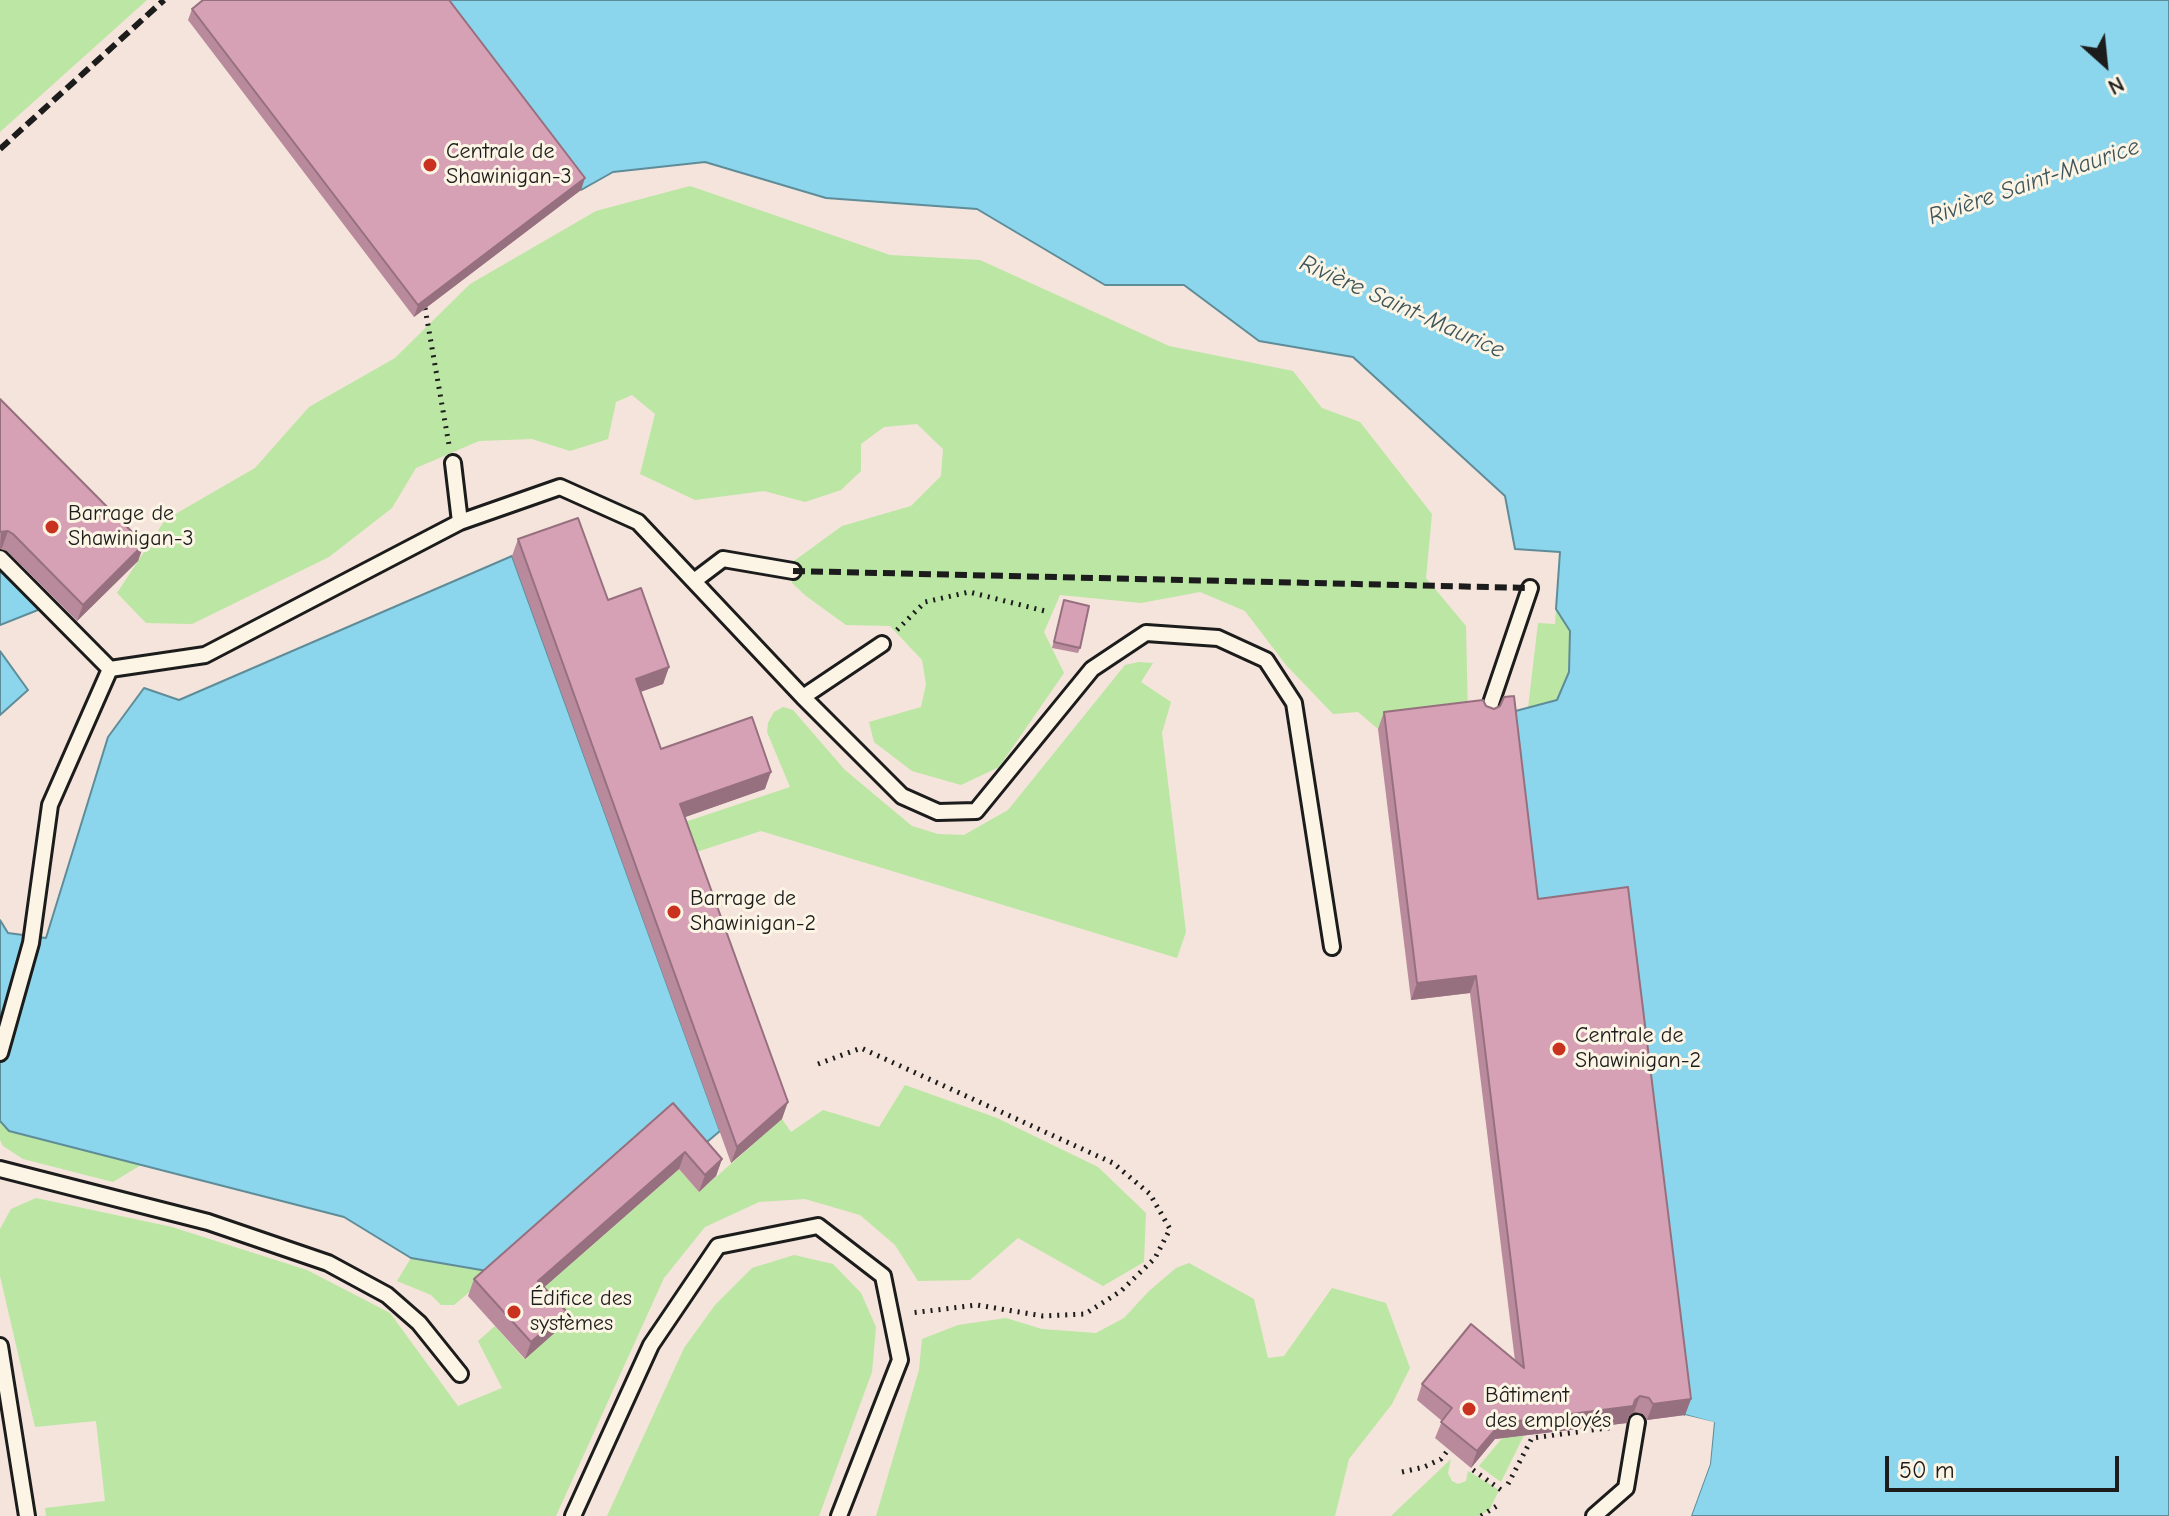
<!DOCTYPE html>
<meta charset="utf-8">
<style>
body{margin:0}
#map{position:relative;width:2169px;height:1516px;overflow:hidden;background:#f4e4db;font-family:"Comic Neue",sans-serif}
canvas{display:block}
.north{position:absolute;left:2065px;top:24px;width:80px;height:80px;-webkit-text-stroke:6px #fcf5e5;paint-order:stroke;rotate:153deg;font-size:22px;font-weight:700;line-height:32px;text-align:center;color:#1c1c1c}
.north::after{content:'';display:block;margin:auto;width:28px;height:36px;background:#1c1c1c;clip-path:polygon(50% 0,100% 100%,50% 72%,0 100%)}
.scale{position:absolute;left:1885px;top:1456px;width:234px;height:36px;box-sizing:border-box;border:4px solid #1c1c1c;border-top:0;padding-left:10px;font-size:24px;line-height:28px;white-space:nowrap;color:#1c1c1c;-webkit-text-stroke:6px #fcf5e5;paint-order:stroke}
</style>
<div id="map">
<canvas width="2169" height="1516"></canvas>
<div class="north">N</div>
<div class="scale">50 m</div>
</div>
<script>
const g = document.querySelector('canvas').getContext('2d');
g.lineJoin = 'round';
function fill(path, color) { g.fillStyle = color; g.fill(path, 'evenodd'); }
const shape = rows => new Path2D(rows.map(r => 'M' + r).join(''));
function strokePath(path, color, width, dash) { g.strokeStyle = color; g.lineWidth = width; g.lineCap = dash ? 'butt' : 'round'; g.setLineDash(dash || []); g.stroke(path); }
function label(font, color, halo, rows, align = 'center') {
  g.font = font + ' "Comic Neue",sans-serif'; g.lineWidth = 6; g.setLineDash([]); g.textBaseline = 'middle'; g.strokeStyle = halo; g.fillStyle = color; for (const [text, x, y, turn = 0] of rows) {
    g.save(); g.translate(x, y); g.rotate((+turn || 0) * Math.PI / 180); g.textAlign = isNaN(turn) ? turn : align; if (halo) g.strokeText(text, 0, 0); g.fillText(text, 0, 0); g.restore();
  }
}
fill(shape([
 [0,0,147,0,0,132],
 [690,186,890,255,980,260,1169,346,1293,371,1322,408,1360,422,1432,514,1426,578,1466,626,1468,718,1378,729,1358,712,1333,714,1286,665,1245,611,1200,592,1141,603,1060,595,1044,632,1064,673,999,767,961,785,912,771,874,742,869,722,921,707,926,684,922,660,890,626,846,625,806,596,792,583,794,561,842,526,911,506,941,476,943,449,917,424,884,427,861,444,861,471,841,490,805,502,764,491,695,500,640,474,655,414,632,395,616,402,608,439,570,451,532,439,479,441,416,468,392,508,329,557,192,624,146,623,117,593,165,520,255,468,309,407,395,358,470,284,596,211],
 [1556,609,1570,630,1569,672,1557,700,1528,708,1538,623,1555,624],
 [1139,662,1153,663,1141,682,1171,702,1162,733,1186,932,1177,958,761,831,687,855,676,825,790,787,767,732,768,723,774,712,783,707,793,710,845,770,912,826,938,834,964,835,1008,810,1125,665],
 [905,1085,997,1118,1098,1167,1146,1213,1144,1262,1103,1286,1018,1238,970,1280,918,1281,895,1245,860,1215,805,1199,759,1202,705,1227,664,1278,556,1516,46,1516,45,1508,105,1501,96,1421,35,1427,0,1276,0,1229,11,1209,36,1198,172,1227,307,1270,390,1313,458,1406,502,1388,478,1341,495,1326,524,1359,532,1298,679,1169,699,1192,782,1119,791,1132,823,1110,879,1127],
 [0,1121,9,1131,141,1165,113,1182,23,1159,3,1146,0,1140],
 [794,1255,833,1264,861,1293,876,1327,872,1372,819,1516,607,1516,684,1348,715,1305,752,1268],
 [411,1258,493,1272,454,1305,441,1305,431,1295,397,1281],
 [1189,1263,1254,1299,1268,1358,1284,1356,1332,1288,1386,1303,1410,1368,1392,1404,1349,1459,1335,1516,876,1516,919,1370,922,1339,958,1325,1006,1318,1042,1329,1096,1333,1124,1318,1149,1291,1176,1268],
 [1509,1430,1524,1430,1524,1435,1501,1482,1479,1466],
 [1451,1459,1448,1473,1452,1481,1458,1484,1466,1481,1468,1471,1499,1490,1490,1509,1479,1516,1391,1516]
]), '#bbe6a3');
const water = shape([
 [436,0,2169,0,2169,1516,1691,1516,1710,1464,1714,1423,1685,1415,1532,915,1508,713,1557,700,1569,672,1570,631,1556,609,1560,552,1515,549,1505,496,1353,357,1259,341,1184,285,1105,285,977,209,826,198,705,162,613,172,581,190,436,0],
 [512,556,720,1131,695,1152,493,1272,411,1258,344,1217,9,1131,0,1121,0,920,8,933,46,938,108,737,144,688,179,700,512,556],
 [0,558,48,606,0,625,0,558],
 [0,651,28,690,0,715,0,651]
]);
fill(water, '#8bd6ec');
strokePath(water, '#5f8c99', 2);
fill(shape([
 [1685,1415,1714,1422,1710,1464,1691,1516,1687,1516,1706,1463,1710,1425,1685,1419]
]), '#f4e4db');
const service = shape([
 [453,463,460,522],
 [0,558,110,669],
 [694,581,723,559,793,571],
 [803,697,882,644],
 [1487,715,1530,588],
 [0,1053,31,943,50,805,110,669,205,655,460,522,560,487,638,522,803,697,902,796,938,812,976,811,1092,669,1146,633,1218,638,1266,660,1294,703,1332,947],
 [0,1169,208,1222,328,1263,387,1295,419,1323,460,1374],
 [0,1346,27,1516],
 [573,1516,651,1345,718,1246,818,1226,883,1276,900,1360,839,1516],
 [1594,1516,1626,1488,1637,1422]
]);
strokePath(service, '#1c1c1c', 20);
strokePath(shape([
 [425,308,449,445],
 [897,630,925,602,969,592,1049,612],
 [818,1064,861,1048,1113,1163,1150,1194,1170,1229,1155,1258,1121,1291,1085,1314,1043,1316,977,1305,911,1313],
 [1473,1470,1504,1492],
 [1402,1472,1424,1467,1441,1459,1448,1450],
 [1508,1484,1532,1438,1615,1427],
 [1481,1516,1500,1504]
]), '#1c1c1c', 5, [2, 6]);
strokePath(service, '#fcf5e5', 14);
strokePath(shape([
 [0,149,164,0],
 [793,571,1530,588]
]), '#1c1c1c', 6, [12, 6]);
fill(shape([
 [192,9,581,190,414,317,188,20],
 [0,399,144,544,138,561,77,621,7,551,0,549],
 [518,539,608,600,669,667,663,684,640,692,661,749,765,789,685,817,782,1119,731,1163,512,556],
 [1064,600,1080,648,1078,653,1052,648],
 [1384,712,1538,899,1691,1399,1685,1415,1647,1420,1643,1414,1634,1412,1629,1416,1627,1423,1495,1439,1471,1468,1435,1438,1442,1421,1417,1400,1422,1384,1515,1361,1470,993,1411,1000,1378,729],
 [673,1103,722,1159,716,1176,699,1192,679,1169,544,1287,566,1311,560,1328,525,1359,468,1296,474,1279]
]), '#b88a9c');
fill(shape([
 [585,178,581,190,414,317,418,305],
 [8,531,2,548,0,549,1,533],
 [144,544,138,561,77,621,83,605],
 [669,667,663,684,629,696,636,679],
 [771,772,765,789,674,821,680,804],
 [1476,976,1470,993,1411,1000,1417,983],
 [788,1102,782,1119,731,1163,737,1147],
 [685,1152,679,1169,532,1298,538,1281],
 [722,1159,716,1176,699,1192,705,1175],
 [566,1311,560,1328,525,1359,531,1342],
 [1640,1396,1634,1412,1629,1416,1627,1423,1495,1439,1471,1468,1477,1451,1501,1423,1635,1400],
 [1691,1399,1685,1415,1647,1420,1653,1404]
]), '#96707f');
const building = shape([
 [203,0,449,0,585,178,418,305,192,9,203,0],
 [0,399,144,544,83,605,13,534,8,531,0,532,0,399],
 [578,518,608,600,641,588,669,667,636,679,661,749,752,717,771,772,680,804,788,1102,737,1147,518,539,578,518],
 [1064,600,1089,606,1080,648,1054,642,1064,600],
 [1514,696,1538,899,1628,887,1691,1399,1653,1404,1649,1398,1640,1396,1635,1400,1633,1406,1501,1423,1477,1451,1441,1422,1452,1408,1422,1384,1471,1324,1524,1368,1476,976,1417,983,1384,712,1483,700,1486,706,1494,709,1500,706,1504,697,1514,696],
 [673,1103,722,1159,705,1175,685,1152,538,1281,566,1311,531,1342,474,1279,673,1103]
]);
fill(building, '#d6a0b5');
strokePath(building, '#96707f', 2);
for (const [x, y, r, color] of [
 [430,165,8,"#c8321e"],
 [52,527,8,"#c8321e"],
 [674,912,8,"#c8321e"],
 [1559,1049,8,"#c8321e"],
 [514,1312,8,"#c8321e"],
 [1469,1409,8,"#c8321e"]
]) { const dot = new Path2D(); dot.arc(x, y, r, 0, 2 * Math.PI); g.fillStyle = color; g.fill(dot); strokePath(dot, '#fcf5e5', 3); }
label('22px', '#1c1c1c', '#fcf5e5', [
 ["Centrale de",446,152],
 ["Shawinigan-3",446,177],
 ["Barrage de",68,514],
 ["Shawinigan-3",68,539],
 ["Barrage de",690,899],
 ["Shawinigan-2",690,924],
 ["Centrale de",1575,1036],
 ["Shawinigan-2",1575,1061],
 ["Édifice des",530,1299],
 ["systèmes",530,1324],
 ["Bâtiment",1485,1396],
 ["des employés",1485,1421]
], 'left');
label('italic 24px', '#3d545a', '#fcf5e5', [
 ["Rivière Saint-Maurice",2034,182,-19],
 ["Rivière Saint-Maurice",1402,307,24]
]);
</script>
